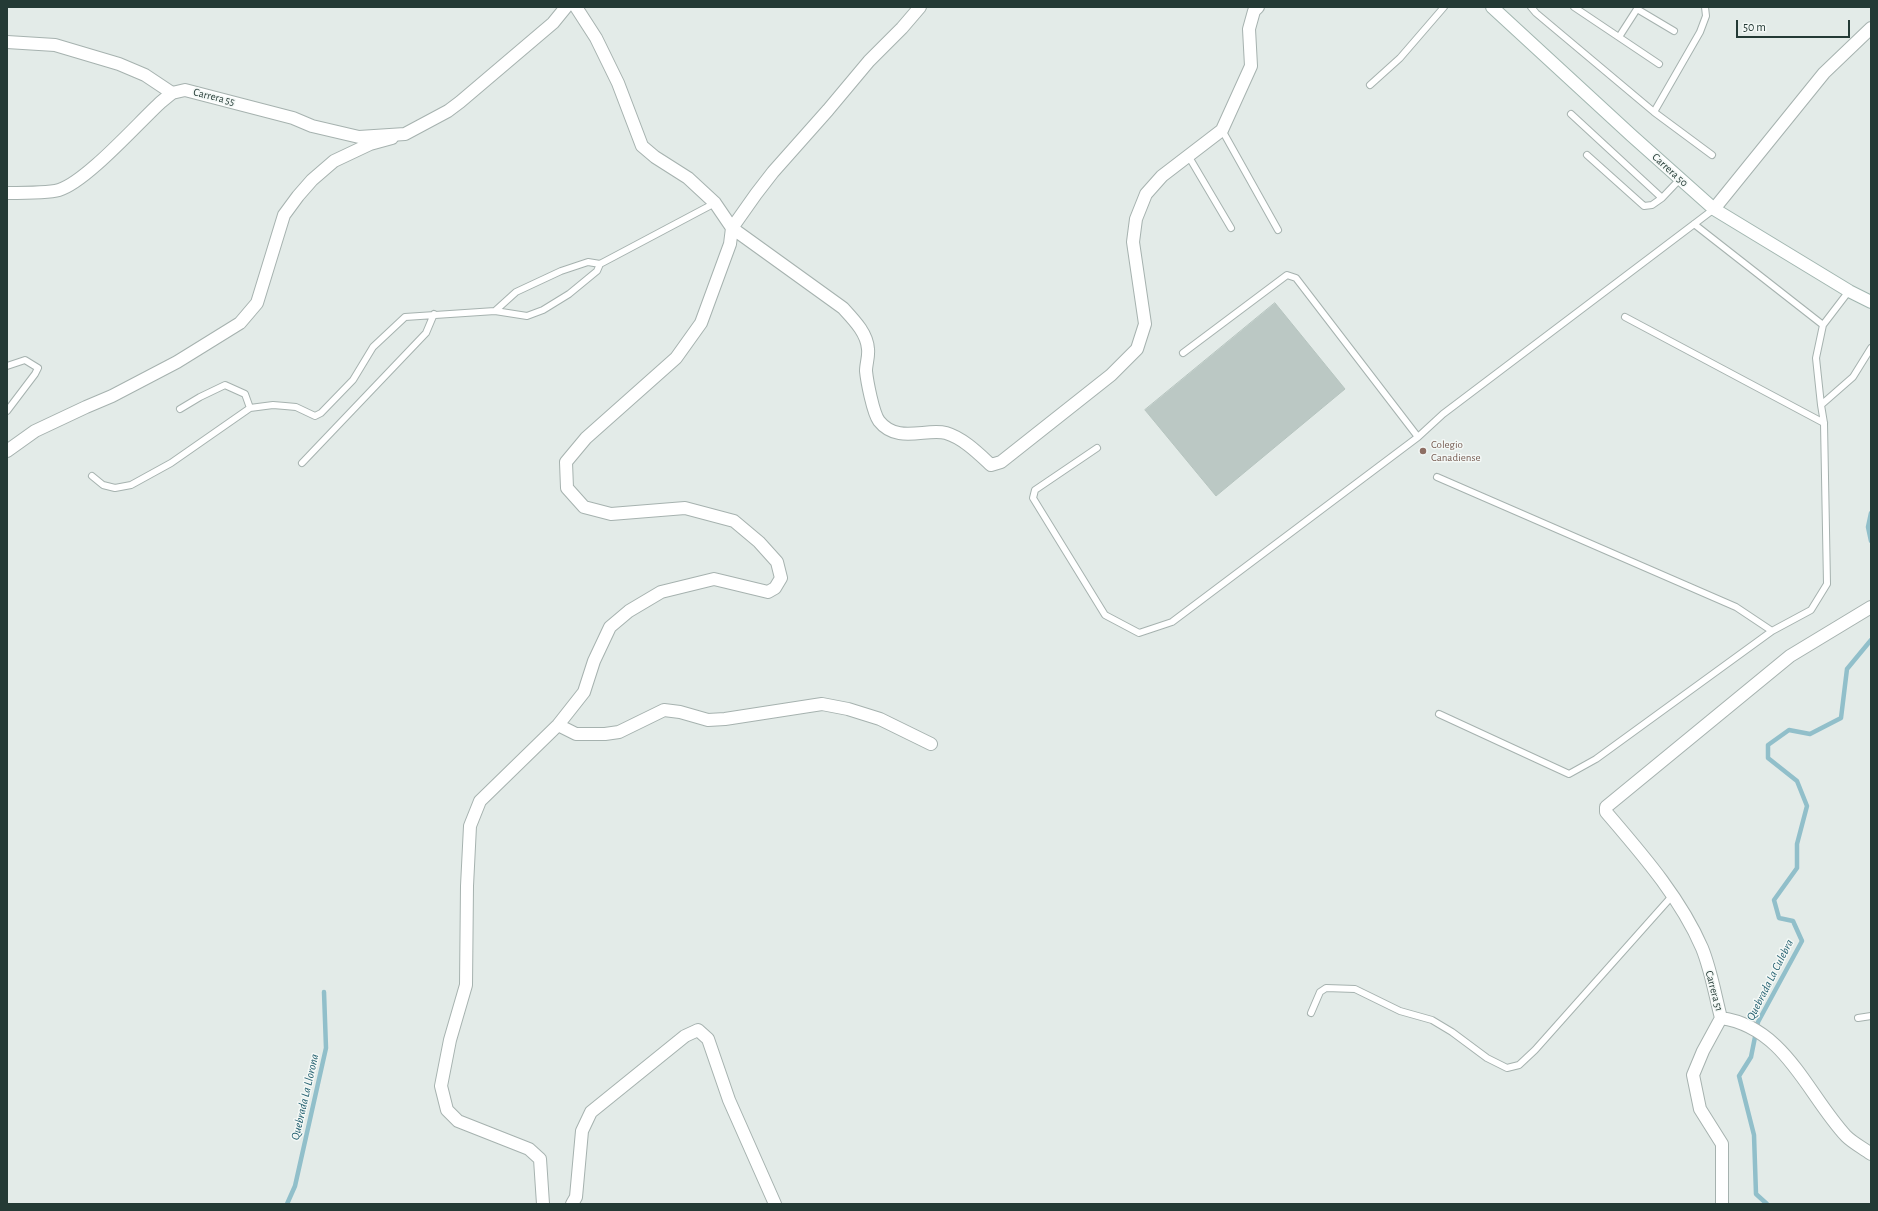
<!DOCTYPE html>
<style>
body{margin:0}
#map{position:relative;width:1878px;height:1211px;overflow:hidden;background:#e3ebe8;font-family:"Alegreya Sans",sans-serif}
canvas{display:block}
.frame{position:absolute;inset:0;border:8px solid #243a35;pointer-events:none}
.scale{position:absolute;left:1736px;top:20px;width:114px;height:18px;box-sizing:border-box;border:2px solid #243a35;border-top:0;padding-left:5px;font-size:12px;line-height:14px;white-space:nowrap;color:#243a35;-webkit-text-stroke:3px #f3f8f6;paint-order:stroke}
</style>
<div id="map">
<canvas width="1878" height="1211"></canvas>
<div class="frame"></div>
<div class="scale">50 m</div>
</div>
<script>
const g = document.querySelector('canvas').getContext('2d');
g.lineJoin = 'round';
function stroke(path, color, width, dash) {
  g.strokeStyle = color;
  g.lineWidth = width;
  g.lineCap = dash ? 'butt' : 'round';
  g.setLineDash(dash || []);
  g.stroke(path);
}
function fillPath(path, color) {
  g.fillStyle = color;
  g.fill(path, 'evenodd');
}
function drawText(font, color, halo, rows, align = 'center') {
  g.font = font + ' "Alegreya Sans",sans-serif';
  g.lineWidth = 3;
  g.setLineDash([]);
  g.textBaseline = 'middle';
  g.strokeStyle = halo;
  g.fillStyle = color;
  for (const [text, x, y, turn = 0] of rows) {
    g.save();
    g.translate(x, y);
    g.rotate((+turn || 0) * Math.PI / 180);
    g.textAlign = isNaN(turn) ? turn : align;
    if (halo) g.strokeText(text, 0, 0);
    g.fillText(text, 0, 0);
    g.restore();
  }
}
stroke(new Path2D(`
 M 1871,513 L 1868,527 L 1871,541
 M 287,1204 L 295,1186 L 326,1048 L 324,992
 M 1767,1204 L 1756,1194 L 1754,1135 L 1739,1076 L 1751,1057 L 1758,1022 L 1802,941 L 1793,921 L 1779,918 L 1774,900 L 1797,868 L 1797,844 L 1807,806 L 1797,781 L 1768,758 L 1768,745 L 1789,730 L 1810,734 L 1841,718 L 1847,669 L 1871,640`), '#91bfca', 4.5);
const building = new Path2D(`
 M 1275,303 L 1345,389 L 1216,496 L 1145,410 Z`);
fillPath(building, '#bbc8c4');
stroke(building, '#b6c4bf', 1);
const service = new Path2D(`
 M 1531,7 L 1536,13 L 1654,112 L 1712,155
 M 1574,7 L 1659,64
 M 1619,37 L 1637,9 L 1674,31
 M 1370,85 L 1400,58 L 1444,7
 M 1654,112 L 1700,32 L 1706,16 L 1705,7
 M 1571,114 L 1662,198 L 1680,179
 M 1222,130 L 1278,230
 M 1587,155 L 1644,206 L 1652,205 L 1662,198
 M 1189,157 L 1231,228
 M 1694,224 L 1823,325
 M 495,311 L 516,292 L 561,271 L 588,262 L 600,264 L 715,203
 M 1625,317 L 1824,423
 M 1183,353 L 1287,275 L 1296,278 L 1418,437
 M 7,366 L 25,360 L 38,368 L 35,374 L 7,411
 M 1821,405 L 1816,358 L 1823,325 L 1849,291
 M 180,409 L 200,397 L 225,385 L 245,394 L 250,408
 M 1097,448 L 1035,490 L 1033,498 L 1105,615 L 1139,633 L 1172,622 L 1418,437 L 1443,414 L 1714,209
 M 302,463 L 426,333 L 434,314
 M 92,476 L 103,485 L 115,488 L 131,485 L 171,463 L 250,408 L 273,405 L 285,406 L 296,407 L 315,416 L 321,413 L 353,380 L 373,347 L 405,317 L 495,311 L 527,316 L 543,310 L 569,294 L 597,271 L 600,264
 M 1437,477 L 1736,607 L 1772,631
 M 1439,714 L 1569,774 L 1596,759 L 1772,631 L 1811,610 L 1827,584 L 1824,423 L 1821,405 L 1853,377 L 1871,348
 M 1311,1013 L 1320,992 L 1326,988 L 1355,989 L 1400,1011 L 1432,1020 L 1452,1032 L 1487,1058 L 1507,1068 L 1519,1065 L 1535,1050 L 1673,895
 M 1858,1018 L 1871,1016`);
const minor = new Path2D(`
 M 576,7 L 596,38 L 618,83 L 642,146 L 655,157 L 688,178 L 715,203 L 732,228 L 843,308 C 854,320 867,333 868,349 C 869,356 866,364 866,371 C 867,381 873,413 879,421 C 897,444 926,428 946,433 C 963,438 978,453 991,465 L 1001,462 L 1111,375 L 1137,349 L 1145,324 L 1133,242 L 1136,219 L 1146,194 L 1162,176 L 1222,130 L 1251,66 L 1249,29 L 1254,11 L 1258,7
 M 7,42 L 55,45 L 119,64 L 145,75 L 172,93
 M 1714,209 L 1824,73 L 1871,28
 M 7,451 L 35,431 L 86,407 L 112,396 L 177,362 L 240,323 L 257,303 L 284,215 L 298,196 L 312,180 L 334,161 L 370,144 L 392,138
 M 1871,607 L 1790,656 L 1606,807 L 1606,812 C 1641,853 1680,897 1702,948 C 1711,970 1715,995 1721,1018 C 1785,1027 1807,1094 1846,1136 C 1853,1143 1863,1148 1871,1154
 M 558,725 L 576,734 L 605,734 L 619,732 L 664,710 L 680,712 L 708,720 L 725,719 L 822,704 L 848,709 L 880,719 L 931,744
 M 1721,1018 L 1703,1051 L 1693,1075 L 1700,1109 L 1722,1144 L 1722,1204
 M 543,1204 L 540,1159 L 529,1149 L 458,1121 L 447,1110 L 441,1086 L 450,1040 L 466,985 L 467,886 L 470,826 L 480,801 L 558,725 L 584,692 L 594,661 L 610,627 L 629,611 L 661,592 L 714,579 L 768,592 L 775,588 L 781,578 L 777,562 L 759,542 L 734,521 L 685,508 L 611,514 L 584,507 L 567,488 L 566,462 L 586,438 L 676,358 L 701,323 L 730,244 L 732,228 L 756,194 L 773,172 L 828,110 L 869,61 L 902,28 L 920,7
 M 572,1204 L 576,1197 L 582,1131 L 591,1112 L 685,1036 L 698,1030 L 708,1039 L 729,1100 L 775,1204`);
const tertiary = new Path2D(`
 M 7,193 C 19,193 48,193 59,190 C 86,182 138,123 161,102 L 172,93 L 185,90 L 293,118 L 312,126 L 359,137 L 405,134 L 448,111 L 460,102 L 553,23 L 566,7`);
const secondary = new Path2D(`
 M 1492,7 L 1631,135 L 1714,209 L 1849,291 L 1871,302`);
stroke(service, '#a6b2af', 8);
stroke(minor, '#a6b2af', 14);
stroke(tertiary, '#a6b2af', 14);
stroke(secondary, '#a2b6b0', 14);
stroke(service, '#fff', 6);
stroke(minor, '#fff', 12);
stroke(tertiary, '#fff', 12);
stroke(secondary, '#fff', 12);
for (const [x, y, r, color] of [
 [1423,451,4,"#8d6e63"]
]) {
  const dot = new Path2D();
  dot.arc(x, y, r, 0, 2 * Math.PI);
  g.fillStyle = color;
  g.fill(dot);
  stroke(dot, '#f3f8f6', 1.5);
}
drawText('11px', '#243a35', '#f3f8f6', [
 ["Carrera 55",214,97,14],
 ["Carrera 50",1670,170,42],
 ["Carrera 51",1714,991,75]
]);
drawText('11px', '#785e54', '#f3f8f6', [
 ["Colegio",1431,445],
 ["Canadiense",1431,458]
], 'left');
drawText('italic 12px', '#256170', '#f3f8f6', [
 ["Quebrada La Culebra",1770,980,-63],
 ["Quebrada La Llorona",305,1097,-77]
]);
</script>
